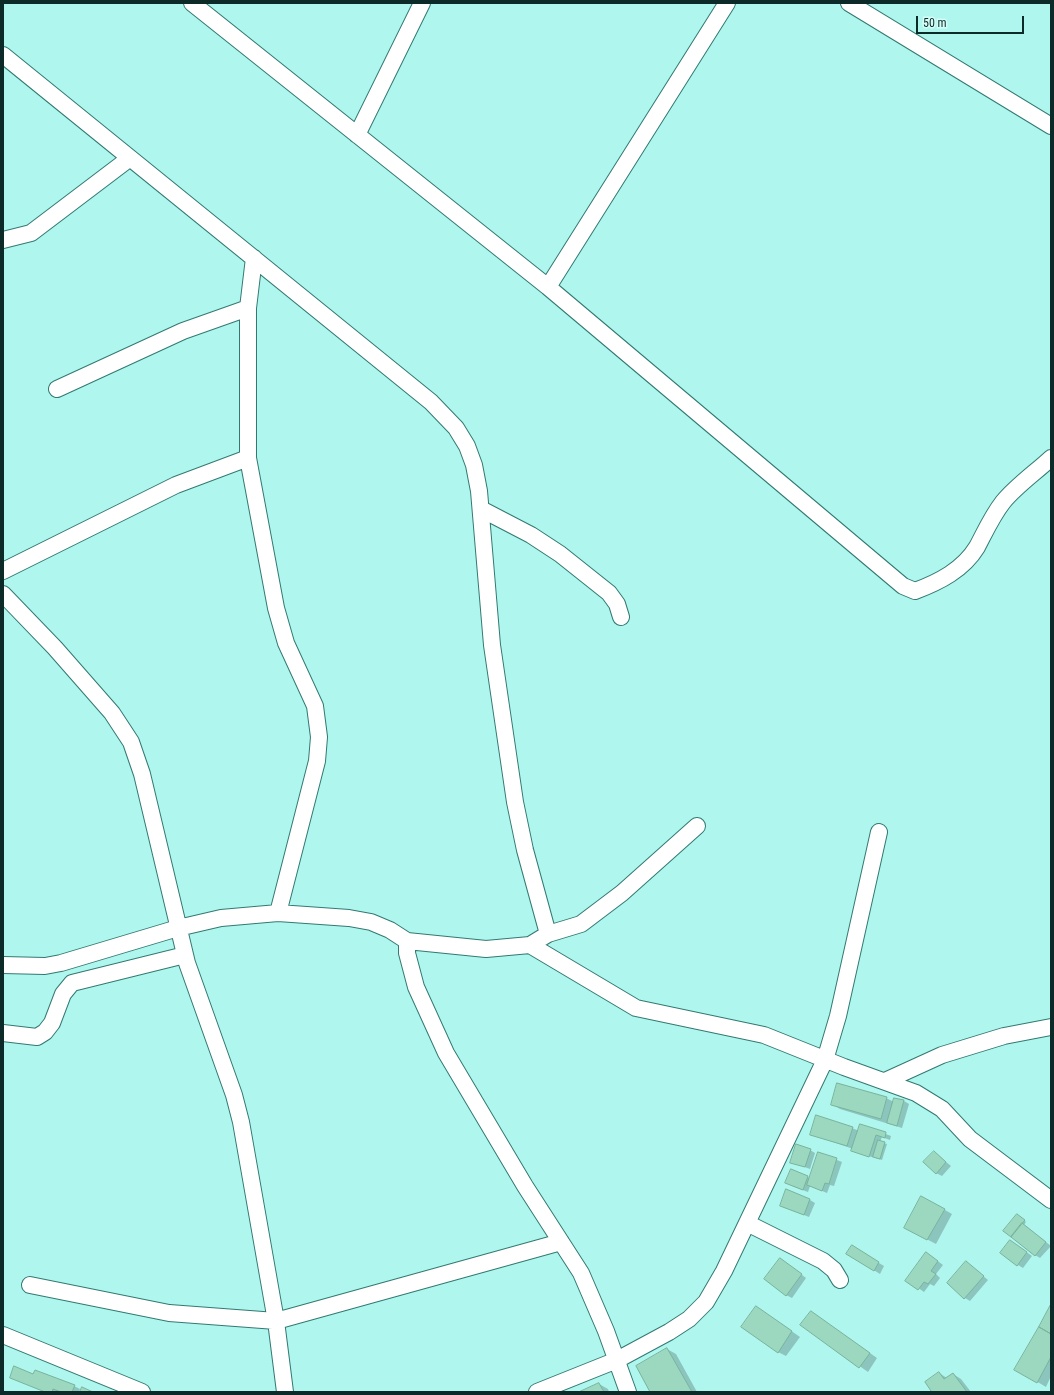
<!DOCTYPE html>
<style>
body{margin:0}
#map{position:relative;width:1054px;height:1395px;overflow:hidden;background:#aff6ee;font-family:"Roboto Condensed",sans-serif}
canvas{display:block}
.frame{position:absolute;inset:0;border:4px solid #0c2a28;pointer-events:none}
.scale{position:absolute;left:916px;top:16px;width:108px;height:18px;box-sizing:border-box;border:2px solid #0c2a28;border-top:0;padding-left:5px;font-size:12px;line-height:14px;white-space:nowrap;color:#0c2a28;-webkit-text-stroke:3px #d4fdf8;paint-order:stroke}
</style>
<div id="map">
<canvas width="1054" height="1395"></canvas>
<div class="frame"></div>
<div class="scale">50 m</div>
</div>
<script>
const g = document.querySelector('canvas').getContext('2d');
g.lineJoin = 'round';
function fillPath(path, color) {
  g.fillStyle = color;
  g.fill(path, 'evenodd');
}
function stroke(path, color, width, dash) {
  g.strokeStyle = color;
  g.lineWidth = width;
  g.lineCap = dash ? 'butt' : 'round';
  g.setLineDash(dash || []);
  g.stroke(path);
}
fillPath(new Path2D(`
 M 886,1098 L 894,1102 L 904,1101 L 909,1104 L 902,1128 L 840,1109 L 832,1104 Z
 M 861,1125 L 891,1136 L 890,1140 L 882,1137 L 880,1142 L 887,1144 L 882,1160 L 858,1153 L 852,1150 L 853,1149 L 811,1134 L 852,1128 L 859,1131 Z
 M 810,1150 L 815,1153 L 810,1169 L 791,1162 Z
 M 934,1152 L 951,1166 L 942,1176 L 936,1173 Z
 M 819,1153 L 842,1162 L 834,1186 L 830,1185 L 827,1193 L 810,1186 L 808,1192 L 792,1186 L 807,1177 L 810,1178 Z
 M 922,1197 L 952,1214 L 936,1244 L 913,1232 Z
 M 810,1200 L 815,1203 L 809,1217 L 781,1206 Z
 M 1019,1216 L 1026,1222 L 1024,1225 L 1051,1246 L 1040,1258 L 1035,1255 Z
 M 1011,1241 L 1032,1256 L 1023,1268 L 1018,1265 Z
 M 852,1247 L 884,1266 L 880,1274 L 848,1254 Z
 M 931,1256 L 943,1265 L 936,1274 L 940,1278 L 934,1286 L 930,1284 L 924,1292 L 907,1280 Z
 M 785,1262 L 806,1278 L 792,1298 L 786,1295 Z
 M 966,1262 L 988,1280 L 970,1301 L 965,1298 Z
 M 1051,1306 L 1051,1376 L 1046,1387 L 1016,1369 Z
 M 764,1312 L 800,1337 L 786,1356 L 778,1352 Z
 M 811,1312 L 877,1358 L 868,1372 L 802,1325 Z
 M 667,1349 L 676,1354 L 697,1392 L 652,1392 L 637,1366 Z
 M 939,1373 L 947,1378 L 953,1374 L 961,1379 L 971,1392 L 931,1392 Z
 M 34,1375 L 74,1386 L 80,1389 L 79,1392 L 48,1392 L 11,1378 Z
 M 599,1384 L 608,1389 L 609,1392 L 582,1392 Z`), '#0003');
const building = new Path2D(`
 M 837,1083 L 887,1097 L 881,1119 L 831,1105 Z
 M 894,1098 L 904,1100 L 897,1126 L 887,1123 Z
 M 816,1115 L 853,1127 L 847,1146 L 810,1135 Z
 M 860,1124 L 886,1132 L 885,1138 L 876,1135 L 869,1157 L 851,1151 Z
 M 878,1140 L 885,1142 L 880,1159 L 873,1157 Z
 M 796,1144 L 811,1149 L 805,1167 L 790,1163 Z
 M 934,1151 L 946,1162 L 936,1174 L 923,1162 Z
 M 818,1152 L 837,1158 L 829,1184 L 825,1183 L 822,1191 L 807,1185 Z
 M 791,1169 L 808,1176 L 803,1190 L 785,1183 Z
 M 786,1189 L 810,1199 L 804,1215 L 780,1206 Z
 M 921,1196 L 945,1209 L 927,1240 L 904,1228 Z
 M 1017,1214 L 1025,1220 L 1011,1237 L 1003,1231 Z
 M 1022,1223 L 1046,1242 L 1035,1256 L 1011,1237 Z
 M 1010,1240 L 1027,1252 L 1017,1266 L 1000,1253 Z
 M 852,1245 L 879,1262 L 874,1271 L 846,1254 Z
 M 926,1252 L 938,1261 L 931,1271 L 936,1274 L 928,1284 L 924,1282 L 918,1290 L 905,1281 Z
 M 780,1258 L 802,1274 L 786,1296 L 764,1279 Z
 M 966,1261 L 984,1276 L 964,1299 L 947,1283 Z
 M 1051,1304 L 1051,1334 L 1039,1327 Z
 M 756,1306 L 792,1331 L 778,1353 L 741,1327 Z
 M 811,1311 L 870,1353 L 859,1368 L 800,1325 Z
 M 1039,1327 L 1051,1334 L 1051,1357 L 1037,1383 L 1014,1370 Z
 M 667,1348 L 692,1392 L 650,1392 L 636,1366 Z
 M 14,1366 L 33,1374 L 35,1370 L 75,1385 L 72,1392 L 61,1392 L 53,1389 L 52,1392 L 45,1392 L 10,1378 Z
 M 939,1372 L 944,1379 L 953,1373 L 967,1392 L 929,1392 L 931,1391 L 925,1382 Z
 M 599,1383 L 604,1392 L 579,1392 Z
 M 82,1387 L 93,1392 L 80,1392 Z`);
fillPath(building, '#9cd8bf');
stroke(building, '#78b39b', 1);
const minor = new Path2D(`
 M 192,3 L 548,287 L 903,586 L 915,591 C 939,582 963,570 977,547 C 985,532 992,516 1003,502 C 1016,486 1036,472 1051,458
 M 849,3 L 1051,126
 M 3,55 L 431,402 L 456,428 L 467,446 L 474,465 L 479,491 L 492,645 L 515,802 L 525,850 L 548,934
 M 357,135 L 422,3
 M 3,240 L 31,233 L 130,158
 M 254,258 L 248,308 L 248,458 L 276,608 L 286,643 L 315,706 L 319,737 L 317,761 L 278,913
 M 548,287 L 727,3
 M 57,389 L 183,331 L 248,308
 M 481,509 L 531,535 L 560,554 L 609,593 L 617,604 L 621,617
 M 3,571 L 176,485 L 248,458
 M 3,594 L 55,648 L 112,713 L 131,742 L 142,774 L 187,963 L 234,1095 L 241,1122 L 276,1321 L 285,1392
 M 407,941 L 407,953 L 416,987 L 446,1053 L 525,1186 L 581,1273 L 606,1331 L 628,1392
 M 530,945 L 636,1008 L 764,1035 L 844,1067 L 916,1093 L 942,1109 L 970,1139 L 1051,1200
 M 3,965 L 45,966 L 61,963 L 178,928 L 221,918 L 278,913 L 349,918 L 371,922 L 390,930 L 407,941 L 486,949 L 530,945 L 548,934 L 581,924 L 622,893 L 697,826
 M 3,1033 L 37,1037 L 45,1032 L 52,1023 L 63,994 L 72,983 L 185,955
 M 885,1081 L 942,1055 L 1004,1036 L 1051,1027
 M 747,1223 L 823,1261 L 834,1270 L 840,1280
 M 30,1285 L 169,1313 L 276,1321 L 561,1242
 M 3,1335 L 142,1392
 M 537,1392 L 617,1360 L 669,1332 L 689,1319 L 706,1302 L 724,1271 L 825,1060 L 838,1016 L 879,832`);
stroke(minor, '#327972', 18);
stroke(minor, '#fff', 16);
</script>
